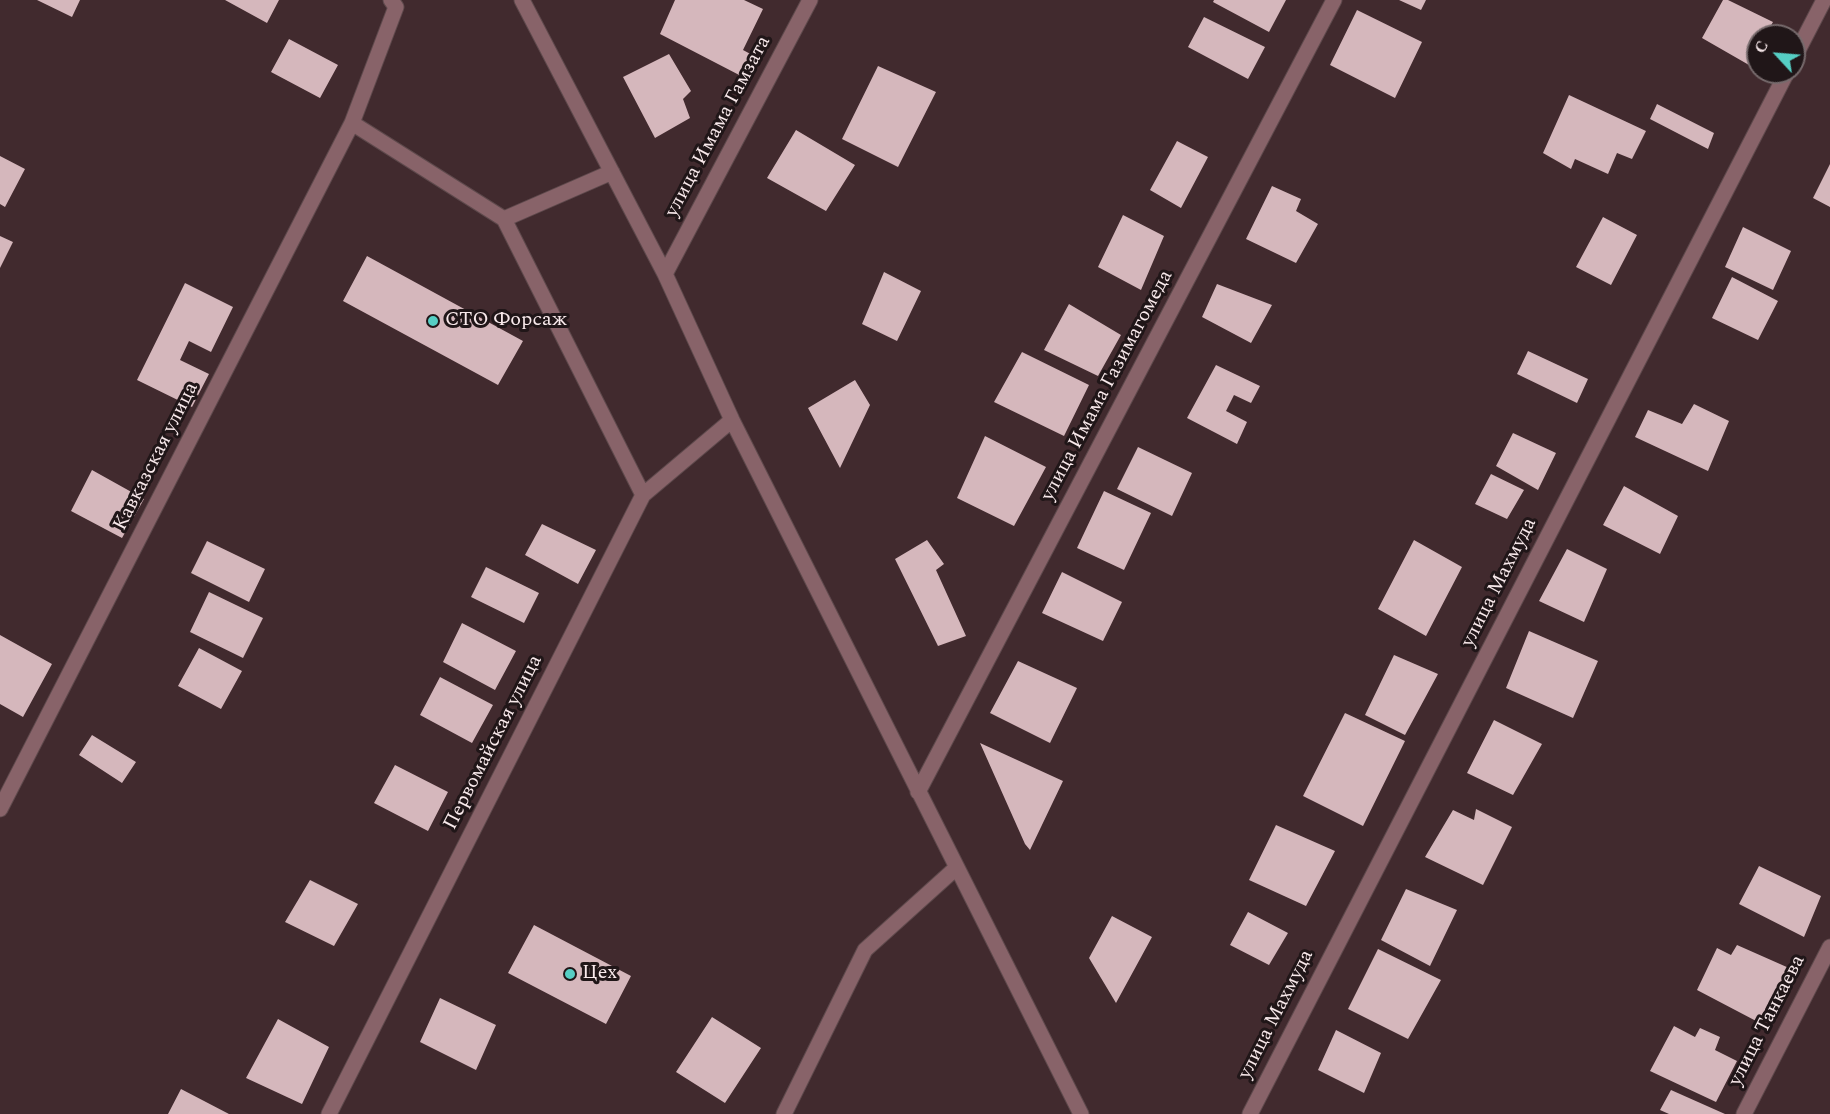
<!DOCTYPE html>
<meta charset="utf-8">
<style>
body{margin:0}
#map{position:relative;width:1830px;height:1114px;overflow:hidden;background:#412a2e;font-family:Spectral,serif}
canvas{display:block}
.north{position:absolute;left:1746px;top:24px;width:60px;height:60px;box-sizing:border-box;background:#201618;border:2px solid #766a6c;border-radius:50%;rotate:296deg;font-size:16px;font-weight:700;line-height:24px;text-align:center;color:#f8e9eb}
.north::after{content:'';display:block;margin:auto;width:21px;height:27px;background:#56cec4;clip-path:polygon(50% 0,100% 100%,50% 72%,0 100%)}
</style>
<div id="map">
<canvas width="1830" height="1114"></canvas>
<div class="north">С</div>
</div>
<script>
const g = document.querySelector('canvas').getContext('2d');
g.lineJoin = 'round';
function fillPath(path, color) {
  g.fillStyle = color;
  g.fill(path, 'evenodd');
}
function stroke(path, color, width, dash) {
  g.strokeStyle = color;
  g.lineWidth = width;
  g.lineCap = dash ? 'butt' : 'round';
  g.setLineDash(dash || []);
  g.stroke(path);
}
function drawText(font, color, halo, rows, align = 'center') {
  g.font = font + ' Spectral,serif';
  g.lineWidth = 6;
  g.setLineDash([]);
  g.textBaseline = 'middle';
  g.strokeStyle = halo;
  g.fillStyle = color;
  for (const [text, x, y, turn = 0] of rows) {
    g.save();
    g.translate(x, y);
    g.rotate((+turn || 0) * Math.PI / 180);
    g.textAlign = isNaN(turn) ? turn : align;
    if (halo) g.strokeText(text, 0, 0);
    g.fillText(text, 0, 0);
    g.restore();
  }
}
fillPath(new Path2D(`
 M 37,0 L 80,0 L 72,17 Z
 M 225,0 L 279,0 L 267,23 Z
 M 675,0 L 744,0 L 763,9 L 743,50 L 756,57 L 745,78 L 660,34 Z
 M 1214,0 L 1286,0 L 1269,32 L 1213,2 Z
 M 1399,0 L 1426,0 L 1421,10 Z
 M 1723,0 L 1728,0 L 1773,22 L 1765,36 L 1758,36 L 1758,48 L 1749,65 L 1702,38 Z
 M 1357,10 L 1422,42 L 1395,98 L 1330,65 Z
 M 1204,17 L 1265,47 L 1248,79 L 1188,47 Z
 M 289,39 L 338,65 L 320,98 L 271,72 Z
 M 669,54 L 691,91 L 683,99 L 690,118 L 655,138 L 623,77 Z
 M 878,66 L 936,92 L 898,167 L 842,139 Z
 M 1569,95 L 1646,131 L 1632,159 L 1617,153 L 1608,174 L 1575,159 L 1571,169 L 1543,153 Z
 M 1657,104 L 1714,133 L 1708,149 L 1650,119 Z
 M 796,130 L 855,165 L 826,211 L 767,178 Z
 M 1177,141 L 1208,157 L 1181,208 L 1150,190 Z
 M 0,156 L 25,169 L 5,207 L 0,204 Z
 M 1830,164 L 1830,207 L 1813,198 Z
 M 1272,186 L 1301,199 L 1296,211 L 1318,224 L 1296,263 L 1246,239 Z
 M 1123,215 L 1164,236 L 1141,290 L 1098,267 Z
 M 1603,217 L 1637,235 L 1611,285 L 1576,267 Z
 M 1743,227 L 1791,251 L 1773,290 L 1725,267 Z
 M 0,236 L 13,242 L 0,268 Z
 M 367,256 L 523,341 L 498,385 L 343,301 Z
 M 884,272 L 921,291 L 897,341 L 862,324 Z
 M 1732,277 L 1778,301 L 1758,340 L 1712,318 Z
 M 185,283 L 233,307 L 211,352 L 189,341 L 180,360 L 209,374 L 192,407 L 137,380 Z
 M 1217,284 L 1272,305 L 1251,343 L 1202,317 Z
 M 1069,304 L 1121,335 L 1098,376 L 1044,350 Z
 M 1528,351 L 1588,379 L 1577,403 L 1517,374 Z
 M 1022,352 L 1089,385 L 1064,436 L 994,402 Z
 M 1216,365 L 1260,386 L 1251,403 L 1234,395 L 1226,411 L 1247,422 L 1237,444 L 1187,418 Z
 M 855,380 L 870,405 L 840,468 L 808,408 Z
 M 1694,404 L 1729,421 L 1708,471 L 1635,437 L 1648,410 L 1682,424 Z
 M 1513,433 L 1556,453 L 1538,490 L 1496,466 Z
 M 985,436 L 1046,467 L 1014,526 L 957,498 Z
 M 1138,447 L 1192,473 L 1172,516 L 1117,489 Z
 M 92,470 L 144,499 L 122,538 L 71,511 Z
 M 1491,474 L 1524,490 L 1507,519 L 1475,504 Z
 M 1624,486 L 1678,516 L 1660,554 L 1603,525 Z
 M 1104,491 L 1151,513 L 1124,570 L 1077,548 Z
 M 542,524 L 596,550 L 578,584 L 525,555 Z
 M 927,540 L 944,564 L 936,570 L 966,636 L 938,646 L 895,559 Z
 M 1414,540 L 1462,567 L 1426,636 L 1378,609 Z
 M 207,541 L 265,569 L 249,602 L 191,573 Z
 M 1567,549 L 1607,569 L 1584,622 L 1539,601 Z
 M 486,567 L 539,593 L 524,623 L 471,597 Z
 M 1062,572 L 1122,602 L 1103,641 L 1042,613 Z
 M 209,592 L 263,618 L 243,658 L 190,632 Z
 M 462,623 L 516,651 L 495,690 L 443,662 Z
 M 1529,631 L 1598,661 L 1573,718 L 1506,688 Z
 M 0,635 L 52,664 L 23,717 L 0,704 Z
 M 199,648 L 242,671 L 221,709 L 178,686 Z
 M 1394,655 L 1438,674 L 1405,735 L 1365,715 Z
 M 1018,661 L 1077,688 L 1050,743 L 990,713 Z
 M 440,677 L 493,705 L 472,743 L 420,715 Z
 M 1345,713 L 1405,741 L 1363,826 L 1303,796 Z
 M 1494,720 L 1542,744 L 1513,795 L 1467,773 Z
 M 92,735 L 136,762 L 122,783 L 79,755 Z
 M 980,743 L 1063,781 L 1030,850 L 1025,844 Z
 M 395,765 L 448,792 L 428,831 L 374,803 Z
 M 1476,809 L 1512,827 L 1483,885 L 1425,857 L 1453,810 L 1474,820 Z
 M 1276,825 L 1335,851 L 1306,906 L 1249,880 Z
 M 1759,866 L 1821,896 L 1804,937 L 1739,904 Z
 M 310,880 L 358,904 L 334,946 L 285,922 Z
 M 1406,889 L 1457,910 L 1430,966 L 1381,940 Z
 M 1248,912 L 1288,933 L 1269,965 L 1230,945 Z
 M 1112,916 L 1152,937 L 1116,1003 L 1089,958 Z
 M 534,925 L 631,976 L 606,1024 L 508,973 Z
 M 1737,945 L 1789,968 L 1758,1022 L 1697,990 L 1717,948 L 1731,955 Z
 M 1378,949 L 1441,980 L 1408,1039 L 1348,1009 Z
 M 440,998 L 496,1025 L 476,1070 L 420,1042 Z
 M 712,1017 L 761,1048 L 725,1103 L 676,1072 Z
 M 278,1019 L 329,1047 L 302,1104 L 246,1078 Z
 M 1674,1026 L 1695,1037 L 1700,1028 L 1720,1037 L 1715,1050 L 1737,1061 L 1716,1102 L 1650,1071 Z
 M 1336,1030 L 1381,1053 L 1364,1093 L 1318,1070 Z
 M 181,1089 L 229,1114 L 168,1114 Z
 M 1671,1090 L 1725,1114 L 1669,1114 L 1660,1110 Z`), '#d5b7bc');
const street = new Path2D(`
 M 391,0 L 396,7 L 352,123 L 504,219 L 643,495
 M 522,0 L 665,274 L 732,420 L 1081,1114
 M 1794,58 L 1824,0
 M 504,219 L 612,172
 M 665,274 L 810,0
 M 918,792 L 1334,0
 M 0,809 L 352,123
 M 329,1114 L 643,495 L 732,420
 M 784,1114 L 865,950 L 956,868
 M 1250,1114 L 1787,72
 M 1744,1114 L 1830,947`);
stroke(street, '#5e494c', 17);
stroke(street, '#886369', 15);
for (const [x, y, r, color] of [
 [433,321,6,"#56cec4"],
 [570,974,6,"#56cec4"]
]) {
  const dot = new Path2D();
  dot.arc(x, y, r, 0, 2 * Math.PI);
  g.fillStyle = color;
  g.fill(dot);
  stroke(dot, '#201618', 2);
}
drawText('20px', '#f8e9eb', '#201618', [
 ["улица Имама Гамзата",719,127,-62],
 ["улица Имама Газимагомеда",1108,386,-62],
 ["Кавказская улица",157,457,-63],
 ["улица Махмуда",1500,583,-63],
 ["Первомайская улица",494,743,-63],
 ["улица Махмуда",1277,1015,-63],
 ["улица Танкаева",1768,1021,-63]
]);
drawText('20px', '#f8e9eb', '#201618', [
 ["СТО Форсаж",445,321],
 ["Цех",582,974]
], 'left');
</script>
